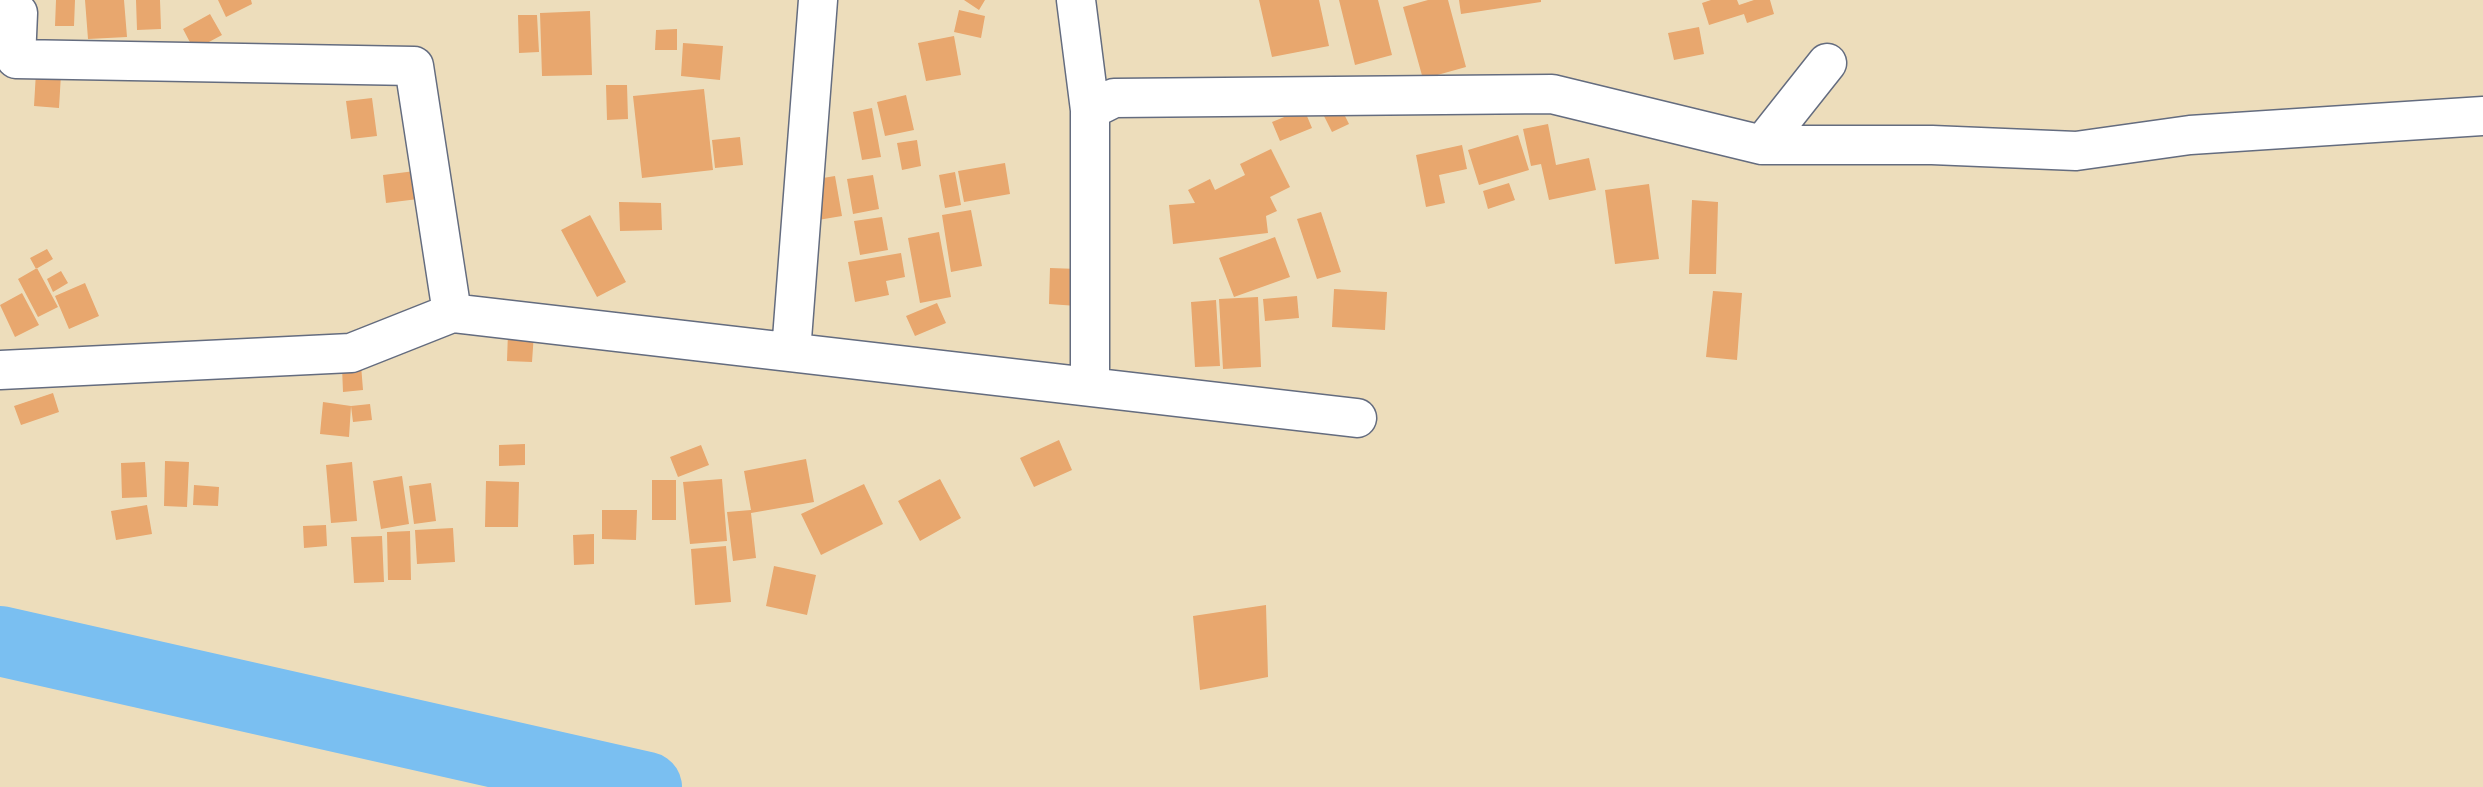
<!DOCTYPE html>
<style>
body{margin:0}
canvas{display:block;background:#edddbb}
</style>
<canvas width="2483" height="787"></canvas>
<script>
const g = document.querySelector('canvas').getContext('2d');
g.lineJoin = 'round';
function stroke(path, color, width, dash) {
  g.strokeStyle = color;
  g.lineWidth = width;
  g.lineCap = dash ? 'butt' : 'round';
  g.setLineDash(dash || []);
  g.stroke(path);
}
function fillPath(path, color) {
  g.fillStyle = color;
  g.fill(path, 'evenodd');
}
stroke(new Path2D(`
 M 0,641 L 647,787`), '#7abff1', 70);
fillPath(new Path2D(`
 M 56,0 L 75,0 L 74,26 L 55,26 Z
 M 85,0 L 124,0 L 127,37 L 88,39 Z
 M 136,0 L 160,0 L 161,29 L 137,30 Z
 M 218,0 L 251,0 L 252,4 L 226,17 Z
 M 964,0 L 985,0 L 979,10 Z
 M 1259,0 L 1319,0 L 1329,46 L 1272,57 Z
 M 1339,0 L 1378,0 L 1392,55 L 1355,65 Z
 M 1428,0 L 1448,0 L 1466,67 L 1423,79 L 1403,7 Z
 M 1459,0 L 1541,0 L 1541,2 L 1461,14 Z
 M 1711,0 L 1737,0 L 1739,5 L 1754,0 L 1770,0 L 1774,14 L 1747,23 L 1744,14 L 1709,25 L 1702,3 Z
 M 959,10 L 985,16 L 981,38 L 954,32 Z
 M 590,11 L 592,75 L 542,76 L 540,13 Z
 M 210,14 L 222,35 L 194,50 L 183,29 Z
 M 518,15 L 537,15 L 539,52 L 519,53 Z
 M 1699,27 L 1704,54 L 1674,60 L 1668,33 Z
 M 677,29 L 677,50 L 655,50 L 656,30 Z
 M 954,36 L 961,75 L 926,81 L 918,43 Z
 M 683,43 L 723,46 L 720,80 L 681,76 Z
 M 36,72 L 61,74 L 59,108 L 34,106 Z
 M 606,85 L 627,85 L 628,119 L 607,120 Z
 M 704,89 L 713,170 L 642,178 L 633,96 Z
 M 906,95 L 914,130 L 885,136 L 877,102 Z
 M 372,98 L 377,136 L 351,139 L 346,101 Z
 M 1339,104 L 1349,124 L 1332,132 L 1322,112 Z
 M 872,108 L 881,157 L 862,160 L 853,112 Z
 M 1304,109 L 1312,128 L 1280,141 L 1272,122 Z
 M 1548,124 L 1556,165 L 1589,158 L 1596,190 L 1549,200 L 1541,164 L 1531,166 L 1523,129 Z
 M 1518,135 L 1529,170 L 1479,185 L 1468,150 Z
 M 740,137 L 743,165 L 715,168 L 712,140 Z
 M 917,140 L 921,166 L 902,170 L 897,143 Z
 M 1462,145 L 1467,169 L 1439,175 L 1445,203 L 1426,207 L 1416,155 Z
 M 1271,149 L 1290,187 L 1270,197 L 1277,211 L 1266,216 L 1268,233 L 1173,244 L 1169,205 L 1195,203 L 1188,190 L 1210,179 L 1215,190 L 1245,175 L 1240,164 Z
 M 1005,163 L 1010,194 L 964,202 L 958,171 Z
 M 415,171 L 418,199 L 386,203 L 383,175 Z
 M 955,172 L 961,205 L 945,208 L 939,175 Z
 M 873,175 L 879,209 L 853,214 L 847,179 Z
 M 835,176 L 842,216 L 812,221 L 805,181 Z
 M 1509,183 L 1515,200 L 1488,209 L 1483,191 Z
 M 1649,184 L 1659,259 L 1615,264 L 1605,190 Z
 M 1692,200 L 1718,202 L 1716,274 L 1689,274 Z
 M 619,202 L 661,203 L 662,230 L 620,231 Z
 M 971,210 L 982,266 L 951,272 L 942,215 Z
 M 1321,212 L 1341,272 L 1317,279 L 1297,219 Z
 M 590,215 L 626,282 L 597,297 L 561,230 Z
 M 882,217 L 888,250 L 860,255 L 854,221 Z
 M 939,232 L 951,297 L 920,303 L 908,238 Z
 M 1275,237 L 1290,277 L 1234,297 L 1219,258 Z
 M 47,249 L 53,259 L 36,269 L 30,258 Z
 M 901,253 L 905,277 L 886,281 L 889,295 L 855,302 L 848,262 Z
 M 37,268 L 58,307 L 38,317 L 18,279 Z
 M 1050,268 L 1078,269 L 1077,306 L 1049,304 Z
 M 61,271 L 68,283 L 53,292 L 47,279 Z
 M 85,283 L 99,316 L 69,329 L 55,296 Z
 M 1334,289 L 1387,292 L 1385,330 L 1332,327 Z
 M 1713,291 L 1742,293 L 1737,360 L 1706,357 Z
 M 22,293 L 39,325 L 15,337 L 0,305 Z
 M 1297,296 L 1299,318 L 1265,321 L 1263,299 Z
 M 1258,297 L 1261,367 L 1223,369 L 1219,299 Z
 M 1216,300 L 1220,366 L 1195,367 L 1191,302 Z
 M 937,303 L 946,323 L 915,336 L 906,316 Z
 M 508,332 L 534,333 L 532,362 L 507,361 Z
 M 361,365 L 363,390 L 343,392 L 342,367 Z
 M 53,393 L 59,412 L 21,425 L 14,406 Z
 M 323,402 L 351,406 L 349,437 L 320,434 Z
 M 370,404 L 372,420 L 353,422 L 351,406 Z
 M 1059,440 L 1072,470 L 1034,487 L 1020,458 Z
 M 525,444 L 525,465 L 499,466 L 499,445 Z
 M 701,445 L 709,465 L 678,477 L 670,457 Z
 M 806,459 L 814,502 L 751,513 L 756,558 L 733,561 L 727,512 L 751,510 L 744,471 Z
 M 165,461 L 189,462 L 187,507 L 164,506 Z
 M 145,462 L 147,497 L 122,498 L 121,463 Z
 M 352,462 L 357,521 L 331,523 L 326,465 Z
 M 402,476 L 409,524 L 381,529 L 373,481 Z
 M 722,479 L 727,541 L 690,544 L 683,482 Z
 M 940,479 L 961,518 L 920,541 L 898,501 Z
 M 652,480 L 676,480 L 676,520 L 652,520 Z
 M 486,481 L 519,482 L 518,527 L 485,527 Z
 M 431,483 L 436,521 L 414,524 L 409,486 Z
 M 864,484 L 883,524 L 821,555 L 801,514 Z
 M 194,485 L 219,487 L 218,506 L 193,505 Z
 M 147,505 L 152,534 L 116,540 L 111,511 Z
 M 602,510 L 637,510 L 636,540 L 602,539 Z
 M 326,525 L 327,546 L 304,548 L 303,526 Z
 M 453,528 L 455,562 L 417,564 L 415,530 Z
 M 410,531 L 411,580 L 388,580 L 387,532 Z
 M 594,534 L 594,564 L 574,565 L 573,535 Z
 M 382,536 L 384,582 L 354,583 L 351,537 Z
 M 726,546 L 731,602 L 695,605 L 691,549 Z
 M 774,566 L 816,575 L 807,615 L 766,606 Z
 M 1266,605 L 1268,677 L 1200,690 L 1193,616 Z`), '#e8a76e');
const minor = new Path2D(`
 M 1076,0 L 1090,110
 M 0,14 L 18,13 L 16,59 L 414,66 L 452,313 L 1357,418
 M 1762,145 L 1932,145 L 2076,151 L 2190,135 L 2483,116
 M 791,352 L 818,0
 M 0,370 L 351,353 L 452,313
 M 1090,386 L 1090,110 L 1114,98 L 1552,94 L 1762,145 L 1827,63`);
stroke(minor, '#646c7f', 41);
stroke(minor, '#fff', 38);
</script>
